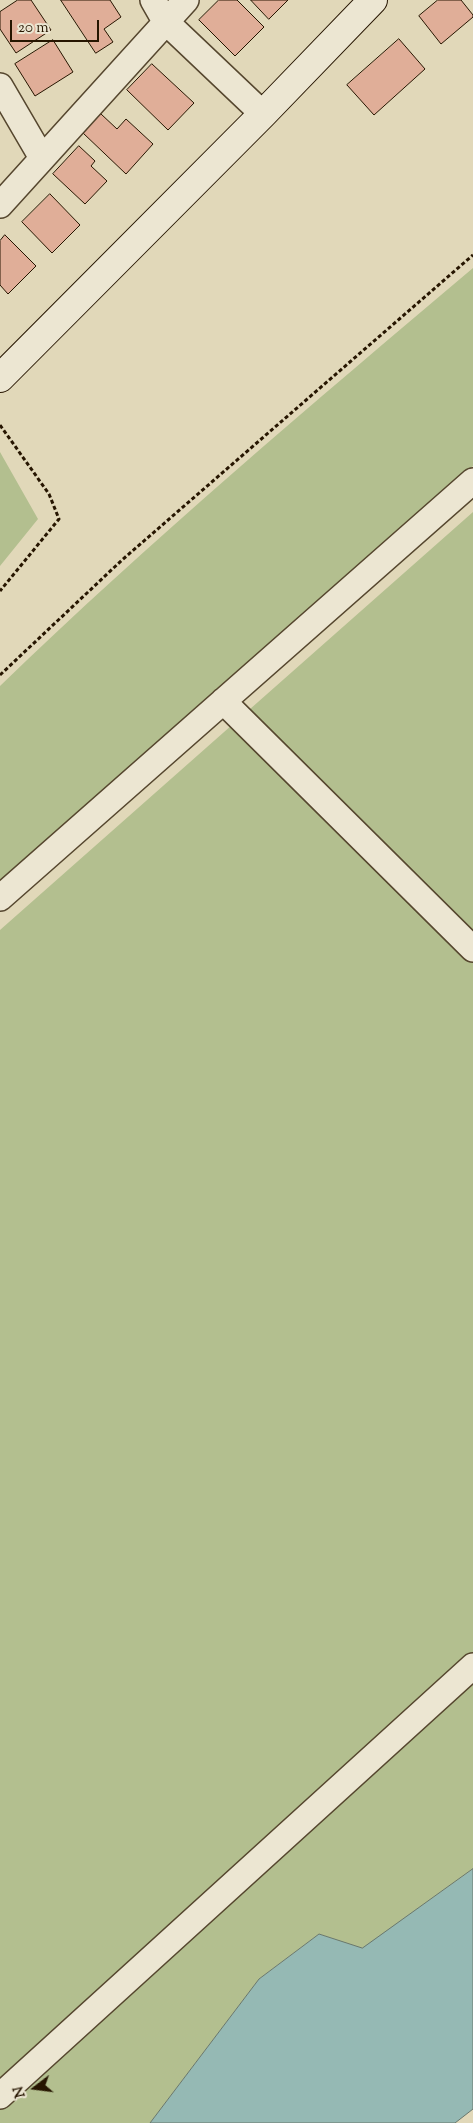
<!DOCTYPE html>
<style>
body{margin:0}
#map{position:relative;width:473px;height:2123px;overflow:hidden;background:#e1d8b9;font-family:"Sorts Mill Goudy",serif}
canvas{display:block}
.north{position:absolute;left:10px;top:2063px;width:50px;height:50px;-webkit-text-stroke:4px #ece6d2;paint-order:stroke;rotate:255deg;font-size:14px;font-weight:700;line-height:20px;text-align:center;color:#261500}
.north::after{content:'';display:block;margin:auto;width:18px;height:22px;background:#261500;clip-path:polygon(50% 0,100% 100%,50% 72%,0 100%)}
.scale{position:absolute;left:10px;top:20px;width:89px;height:22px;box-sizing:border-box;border:2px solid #261500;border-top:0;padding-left:6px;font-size:15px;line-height:18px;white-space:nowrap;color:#261500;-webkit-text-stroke:4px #ece6d2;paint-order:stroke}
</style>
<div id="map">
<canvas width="473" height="2123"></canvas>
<div class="north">N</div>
<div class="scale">20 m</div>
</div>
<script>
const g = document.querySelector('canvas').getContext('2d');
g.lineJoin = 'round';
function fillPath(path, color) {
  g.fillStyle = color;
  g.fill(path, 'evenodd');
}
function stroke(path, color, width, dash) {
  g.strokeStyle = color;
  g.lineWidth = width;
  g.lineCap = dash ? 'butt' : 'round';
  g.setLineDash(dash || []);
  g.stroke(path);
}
fillPath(new Path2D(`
 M 473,268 L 473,466 L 0,884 L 0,686 C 151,540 312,404 473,268 Z
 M 0,452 L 38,519 L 0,566 Z
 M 473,512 L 473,1869 L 362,1949 L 319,1934 L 259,1979 L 150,2123 L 0,2123 L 0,930 Z`), '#b3bf8f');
const water = new Path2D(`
 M 473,1869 L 473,2109 L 455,2123 L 150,2123 L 259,1979 L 319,1934 L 362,1948 Z`);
fillPath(water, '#95b9b4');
stroke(water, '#69776c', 1);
const building = new Path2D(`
 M 18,0 L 31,0 L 51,30 L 16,53 L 0,29 L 0,12 Z
 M 61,0 L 110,0 L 121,17 L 104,29 L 113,42 L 96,53 Z
 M 219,0 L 237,0 L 264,27 L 235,56 L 199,20 Z
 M 251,0 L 288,0 L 269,19 Z
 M 438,0 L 461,0 L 473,15 L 473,17 L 441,44 L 419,16 Z
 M 399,39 L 425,69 L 374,115 L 347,85 Z
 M 53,40 L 73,72 L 35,96 L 15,64 Z
 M 152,64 L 194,103 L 168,130 L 127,90 Z
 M 101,114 L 117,129 L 126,119 L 153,144 L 126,174 L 83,133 Z
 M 79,146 L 95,161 L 91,166 L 107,181 L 85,204 L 53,174 Z
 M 50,194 L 80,225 L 52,253 L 22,222 Z
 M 5,235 L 36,266 L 8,294 L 0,285 L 0,241 Z`);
fillPath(building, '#e0ae98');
stroke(building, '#261500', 1);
const street = new Path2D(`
 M 153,0 L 165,21 L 263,114
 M 0,86 L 42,158
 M 0,205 L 186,0
 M 223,701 L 473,949
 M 0,898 L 473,481
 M 0,2096 L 473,1666`);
const secondary = new Path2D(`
 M 0,378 L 263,114 L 373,0`);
stroke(street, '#55462e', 28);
stroke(secondary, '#261500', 30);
stroke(new Path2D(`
 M 0,425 L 49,494 L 59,519 L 0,591
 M 0,675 L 122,560 L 473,255`), '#261500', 3, [4, 2.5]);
stroke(street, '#ece6d2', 25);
stroke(secondary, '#ece6d2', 28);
</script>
